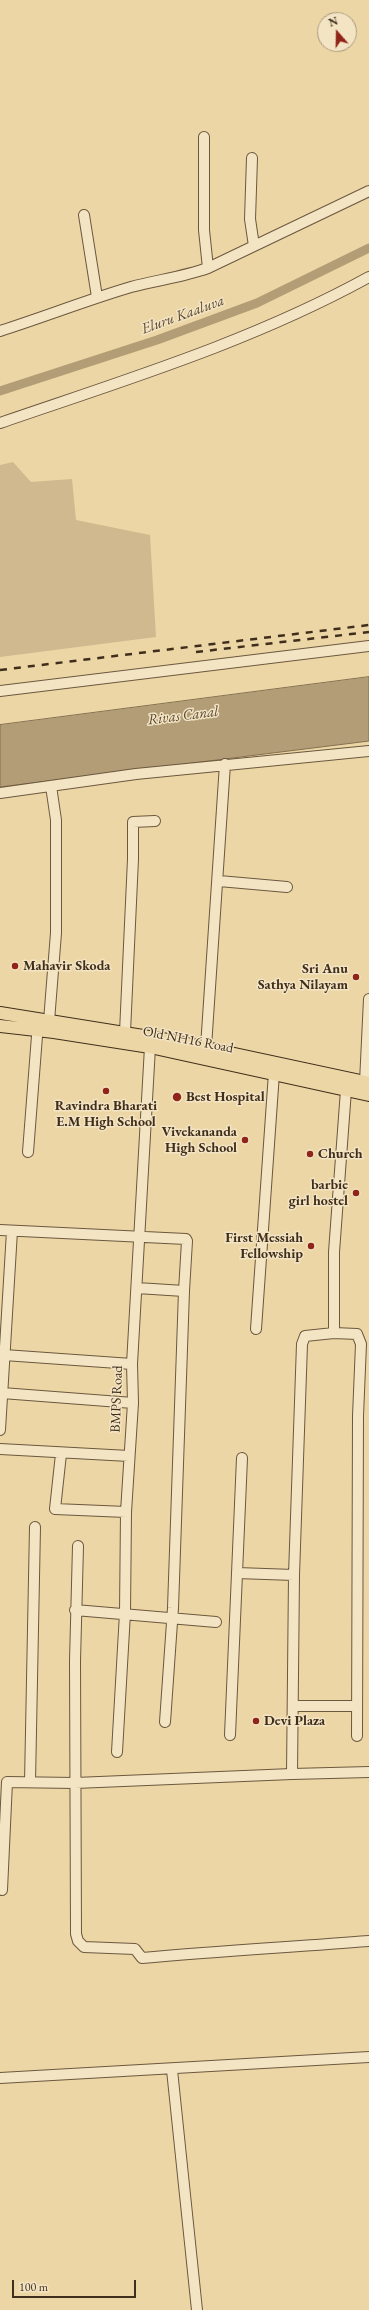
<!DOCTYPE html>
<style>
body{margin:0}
#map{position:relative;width:369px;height:2310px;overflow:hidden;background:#edd6a5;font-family:"EB Garamond",serif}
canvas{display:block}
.north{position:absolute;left:317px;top:12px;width:40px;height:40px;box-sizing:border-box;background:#f3e4c4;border:1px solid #ab9b81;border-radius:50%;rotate:340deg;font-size:11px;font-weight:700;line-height:16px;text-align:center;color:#402e1c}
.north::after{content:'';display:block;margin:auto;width:14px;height:18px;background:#8f2418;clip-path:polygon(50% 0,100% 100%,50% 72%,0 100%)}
.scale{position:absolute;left:12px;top:2280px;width:124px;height:18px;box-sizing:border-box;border:2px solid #402e1c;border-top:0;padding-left:5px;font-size:12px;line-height:14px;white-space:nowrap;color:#402e1c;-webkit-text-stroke:3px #f3e4c4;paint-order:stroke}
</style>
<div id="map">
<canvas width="369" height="2310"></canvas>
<div class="north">N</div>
<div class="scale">100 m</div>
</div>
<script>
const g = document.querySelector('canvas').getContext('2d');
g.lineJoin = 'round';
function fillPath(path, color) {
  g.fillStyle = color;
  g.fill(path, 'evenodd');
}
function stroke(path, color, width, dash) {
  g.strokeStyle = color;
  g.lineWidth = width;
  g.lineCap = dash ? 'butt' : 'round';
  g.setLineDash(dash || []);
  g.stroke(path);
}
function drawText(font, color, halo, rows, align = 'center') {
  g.font = font + ' "EB Garamond",serif';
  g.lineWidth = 3;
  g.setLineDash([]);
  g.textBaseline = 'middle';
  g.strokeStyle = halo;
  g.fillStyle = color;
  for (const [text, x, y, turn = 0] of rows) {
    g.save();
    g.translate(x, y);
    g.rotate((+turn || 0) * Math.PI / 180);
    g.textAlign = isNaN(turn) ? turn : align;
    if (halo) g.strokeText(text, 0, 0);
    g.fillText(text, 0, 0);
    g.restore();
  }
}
fillPath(new Path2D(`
 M 13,462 L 31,482 L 72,479 L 76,520 L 150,535 L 156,637 L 0,657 L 0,465 Z`), '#d0b98e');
const water = new Path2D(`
 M 369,677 L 369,741 L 0,787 L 0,725 Z`);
fillPath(water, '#b29d76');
stroke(water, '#847152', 1);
stroke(new Path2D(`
 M 0,391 L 157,340 L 257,303 L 369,248`), '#b29d76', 9);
const minor = new Path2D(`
 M 204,137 L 204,230 L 208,268
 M 252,158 L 250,219 L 254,246
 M 84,215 L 97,297
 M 0,331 C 44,317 87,300 131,287 C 157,280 183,277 208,268 L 369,191
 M 0,423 C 125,380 253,341 369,277
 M 0,691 L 369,646
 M 0,793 L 136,774 L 369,751
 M 219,881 L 287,887
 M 49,1021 L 56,933 L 56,820 L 51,786
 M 125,1032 L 133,859 L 133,822 L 155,821
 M 206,1047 L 225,764
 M 365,1082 L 369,999
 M 346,1090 L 334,1252 L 334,1333 L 305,1336 L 302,1344 L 294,1575 L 292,1774 L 369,1772
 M 28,1152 L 38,1023
 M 0,1230 L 186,1239 L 187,1241 L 184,1291
 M 137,1288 L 184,1291 L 173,1608 L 165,1722
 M 256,1329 L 274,1073
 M 334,1333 L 357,1334 L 361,1344 L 358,1416 L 357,1736
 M 4,1355 L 132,1364
 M 2,1393 L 133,1403
 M 0,1430 L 12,1231
 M 0,1449 L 129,1456
 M 61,1454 L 55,1509 L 126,1512
 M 78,1546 L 75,1661 L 76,1934 L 78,1941 L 84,1947 L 135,1949 L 142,1958 C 218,1951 293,1947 369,1941
 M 237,1573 L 294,1575
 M 75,1610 L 216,1622
 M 294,1706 L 357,1706
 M 230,1735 L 242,1458
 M 117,1752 L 125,1613 L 126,1512 L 133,1403 L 132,1364 L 150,1047
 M 30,1782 L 35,1527
 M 2,1890 L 7,1782 L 75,1783 L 292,1774
 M 172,2070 L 197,2310
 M 0,2078 L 369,2057`);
const major = new Path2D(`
 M 0,1013 L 174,1041 L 369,1083
 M 0,1026 L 54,1032 L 150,1047 L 369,1095`);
stroke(minor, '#6b583e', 12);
stroke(major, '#402e1c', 14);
stroke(minor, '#f3e4c4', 10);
stroke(major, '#edd6a5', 12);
stroke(new Path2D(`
 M 196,652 L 369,632
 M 0,670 L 369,625`), '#402e1c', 2.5, [7, 7]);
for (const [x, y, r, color] of [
 [15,966,4,"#8f2418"],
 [356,977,4,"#8f2418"],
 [106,1091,4,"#8f2418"],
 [177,1097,5,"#8f2418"],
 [245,1140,4,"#8f2418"],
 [310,1154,4,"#8f2418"],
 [356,1193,4,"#8f2418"],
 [311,1246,4,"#8f2418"],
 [256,1721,4,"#8f2418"]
]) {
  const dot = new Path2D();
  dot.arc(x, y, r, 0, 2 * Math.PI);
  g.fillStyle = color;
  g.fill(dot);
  stroke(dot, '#f3e4c4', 1.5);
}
drawText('bold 14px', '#402e1c', '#f3e4c4', [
 ["Mahavir Skoda",23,966],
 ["Sri Anu",348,969,"right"],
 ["Sathya Nilayam",348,985,"right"],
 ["Best Hospital",186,1097],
 ["Ravindra Bharati",106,1106,"center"],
 ["E.M High School",106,1122,"center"],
 ["Vivekananda",237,1132,"right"],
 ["High School",237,1148,"right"],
 ["Church",318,1154],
 ["barbie",348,1185,"right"],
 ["girl hostel",348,1201,"right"],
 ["First Messiah",303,1238,"right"],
 ["Fellowship",303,1254,"right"],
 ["Devi Plaza",264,1721]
], 'left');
drawText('14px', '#402e1c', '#f3e4c4', [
 ["Old NH16 Road",188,1040,11],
 ["BMPS Road",117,1399,-88]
]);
drawText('italic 15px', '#5c4a32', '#f3e4c4', [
 ["Eluru Kaaluva",183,315,-20],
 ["Rivas Canal",183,716,-7]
]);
</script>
